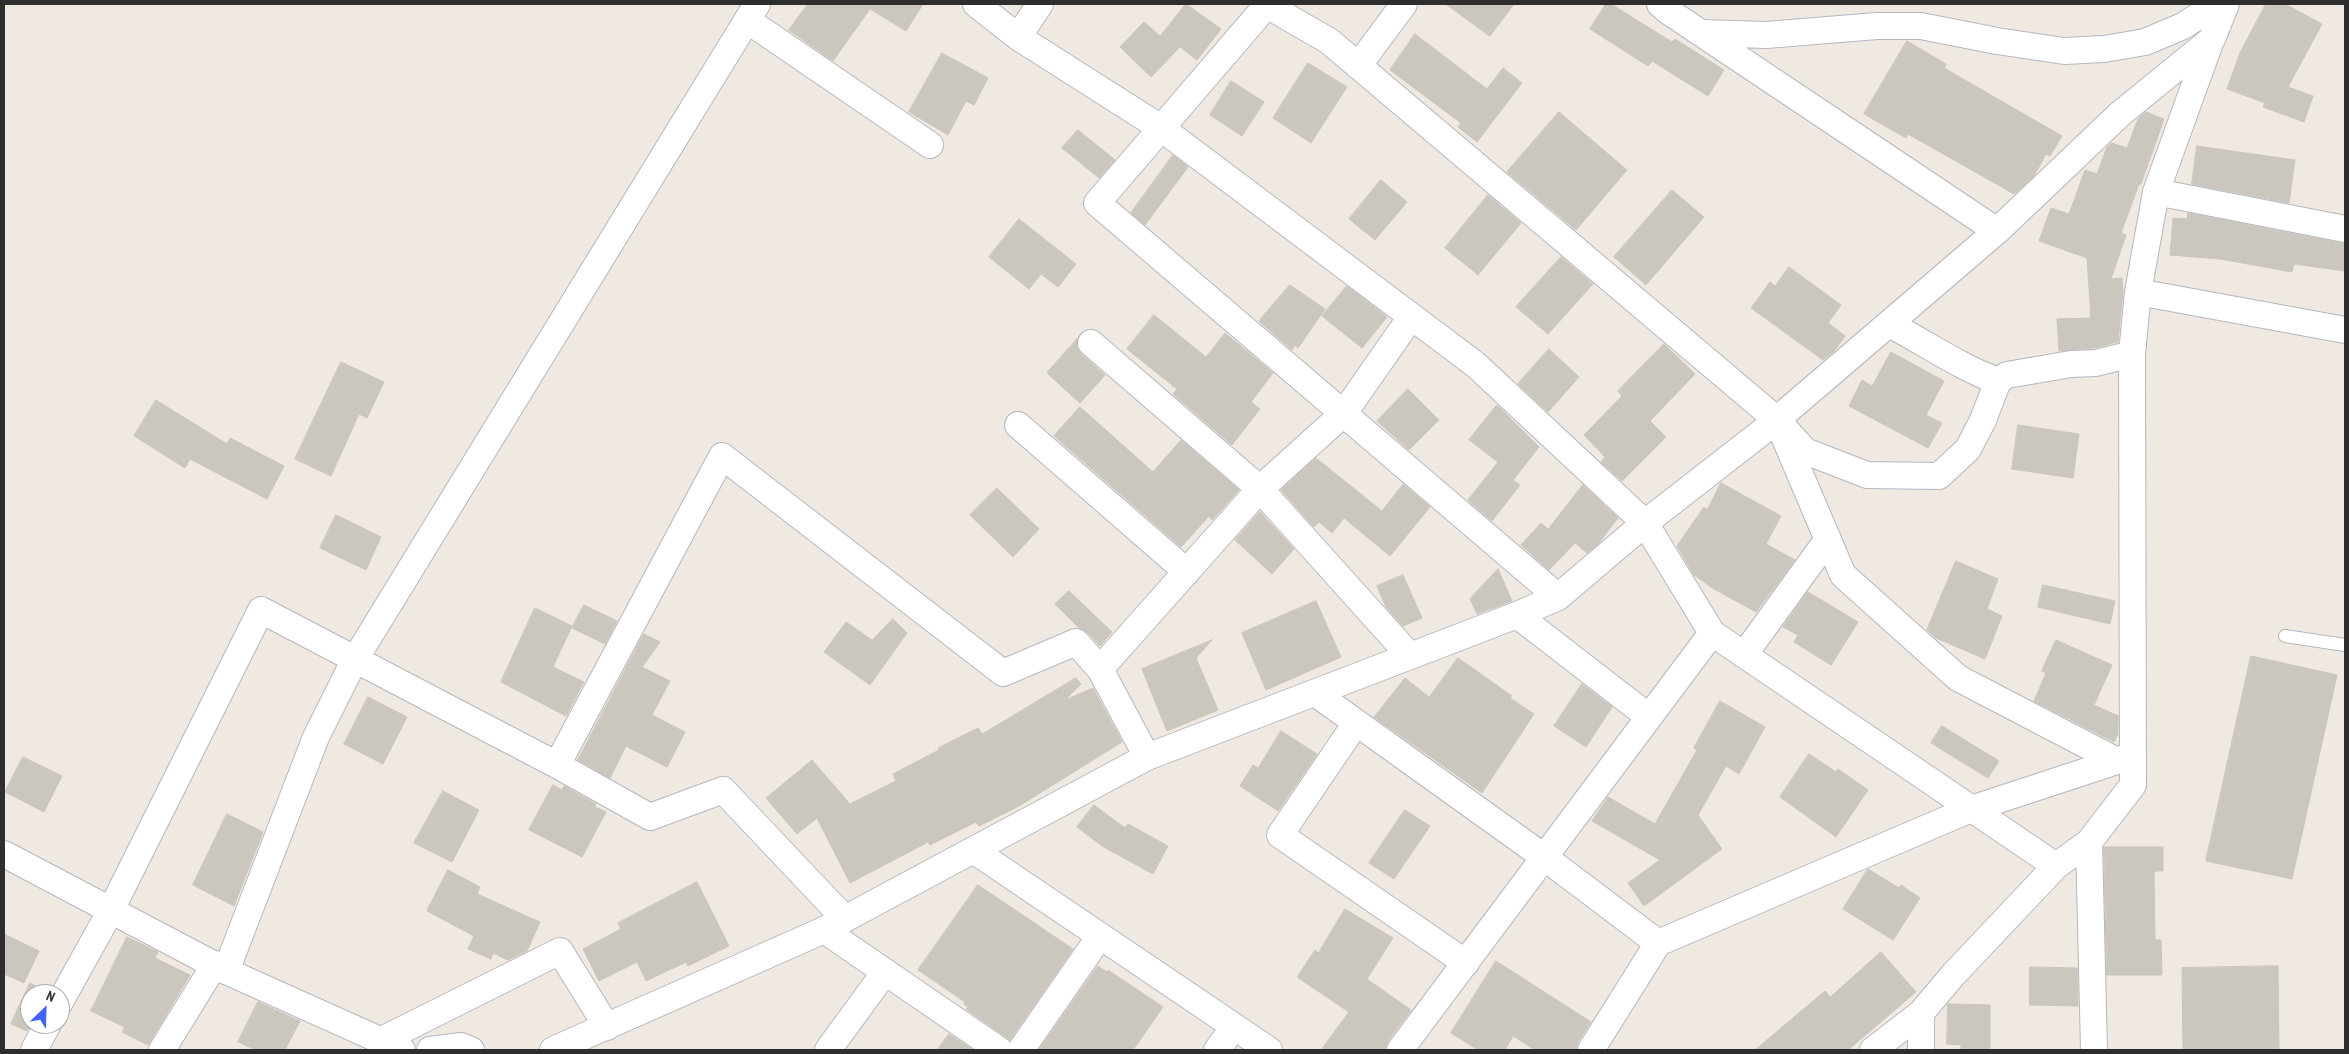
<!DOCTYPE html>
<style>
body{margin:0}
#map{position:relative;width:2349px;height:1054px;overflow:hidden;background:#efe9e1;font-family:"PT Sans Narrow",sans-serif}
canvas{display:block}
.frame{position:absolute;inset:0;border:5px solid #2e2e2e;pointer-events:none}
.north{position:absolute;left:20px;top:984px;width:50px;height:50px;box-sizing:border-box;background:#fff;border:1px solid #ababab;border-radius:50%;rotate:24deg;font-size:14px;font-weight:700;line-height:20px;text-align:center;color:#2e2e2e}
.north::after{content:'';display:block;margin:auto;width:18px;height:22px;background:#4264fb;clip-path:polygon(50% 0,100% 100%,50% 72%,0 100%)}
</style>
<div id="map">
<canvas width="2349" height="1054"></canvas>
<div class="frame"></div>
<div class="north">N</div>
</div>
<script>
const g = document.querySelector('canvas').getContext('2d');
g.lineJoin = 'round';
function fillPath(path, color) {
  g.fillStyle = color;
  g.fill(path, 'evenodd');
}
function stroke(path, color, width, dash) {
  g.strokeStyle = color;
  g.lineWidth = width;
  g.lineCap = dash ? 'butt' : 'round';
  g.setLineDash(dash || []);
  g.stroke(path);
}
const building = new Path2D(`
 M 808,4 L 923,4 L 906,31 L 870,9 L 833,61 L 789,30 Z
 M 1186,4 L 1221,29 L 1197,60 L 1180,47 L 1151,77 L 1120,47 L 1144,22 L 1160,36 Z
 M 1446,4 L 1514,4 L 1490,36 Z
 M 1606,4 L 1611,4 L 1672,42 L 1675,39 L 1724,70 L 1708,96 L 1652,61 L 1648,66 L 1590,29 Z
 M 2266,4 L 2285,4 L 2322,24 L 2288,87 L 2313,96 L 2304,122 L 2263,107 L 2265,103 L 2227,89 L 2240,53 Z
 M 1415,34 L 1487,89 L 1503,68 L 1522,83 L 1477,142 L 1458,127 L 1461,123 L 1390,70 Z
 M 1907,41 L 1946,64 L 1944,68 L 2062,136 L 2050,156 L 2046,154 L 2034,176 L 2014,194 L 1908,134 L 1906,138 L 1864,114 Z
 M 942,53 L 988,78 L 974,105 L 966,101 L 948,135 L 909,112 Z
 M 1308,63 L 1347,87 L 1311,143 L 1273,118 Z
 M 1231,81 L 1264,102 L 1242,136 L 1210,115 Z
 M 1559,112 L 1627,170 L 1576,230 L 1507,172 Z
 M 2146,112 L 2164,119 L 2141,184 L 2139,184 L 2121,233 L 2126,235 L 2111,279 L 2122,278 L 2123,292 L 2118,342 L 2094,348 L 2059,351 L 2057,319 L 2091,318 L 2087,258 L 2039,241 L 2051,208 L 2069,214 L 2085,170 L 2097,174 L 2107,147 L 2112,143 L 2127,148 L 2138,119 Z
 M 1078,130 L 1115,160 L 1099,178 L 1062,148 Z
 M 2197,146 L 2295,160 L 2289,203 L 2192,184 Z
 M 1173,155 L 1188,167 L 1145,225 L 1131,213 Z
 M 1381,180 L 1407,202 L 1375,240 L 1349,219 Z
 M 1672,190 L 1704,217 L 1646,285 L 1614,257 Z
 M 1488,195 L 1521,223 L 1478,275 L 1445,248 Z
 M 2188,213 L 2345,244 L 2345,271 L 2294,264 L 2292,272 L 2220,259 L 2170,255 L 2173,218 L 2187,219 Z
 M 1019,219 L 1076,264 L 1058,287 L 1041,274 L 1029,289 L 989,257 Z
 M 1561,257 L 1593,284 L 1548,334 L 1516,307 Z
 M 1789,267 L 1841,305 L 1828,323 L 1845,336 L 1835,350 L 1823,360 L 1751,308 L 1770,282 L 1775,286 Z
 M 1290,285 L 1325,309 L 1298,348 L 1295,345 L 1292,350 L 1259,321 Z
 M 1347,286 L 1387,317 L 1362,348 L 1322,316 Z
 M 1154,315 L 1206,357 L 1225,333 L 1273,373 L 1251,402 L 1260,409 L 1232,445 L 1173,394 L 1177,389 L 1127,349 Z
 M 1077,339 L 1077,347 L 1081,354 L 1105,375 L 1080,403 L 1047,373 Z
 M 1664,344 L 1695,374 L 1650,421 L 1666,437 L 1622,481 L 1601,462 L 1605,457 L 1584,435 L 1622,396 L 1618,391 Z
 M 1549,349 L 1579,377 L 1548,412 L 1518,384 Z
 M 1891,352 L 1944,381 L 1926,415 L 1942,423 L 1928,448 L 1849,406 L 1862,380 L 1872,386 Z
 M 341,362 L 384,382 L 367,418 L 359,414 L 331,476 L 295,459 Z
 M 1408,389 L 1439,420 L 1409,450 L 1377,421 Z
 M 156,400 L 227,444 L 230,438 L 284,466 L 267,499 L 190,459 L 185,468 L 134,436 Z
 M 1496,406 L 1498,406 L 1539,447 L 1513,480 L 1520,485 L 1492,521 L 1468,500 L 1498,462 L 1469,440 Z
 M 1080,407 L 1153,472 L 1181,440 L 1239,490 L 1212,520 L 1209,516 L 1181,547 L 1054,436 Z
 M 2018,425 L 2079,434 L 2073,478 L 2012,469 Z
 M 1316,458 L 1382,511 L 1403,484 L 1430,507 L 1390,556 L 1344,518 L 1332,533 L 1319,522 L 1314,527 L 1281,490 Z
 M 1721,483 L 1781,516 L 1766,544 L 1795,560 L 1756,612 L 1714,589 L 1694,575 L 1677,546 L 1704,507 L 1707,510 Z
 M 1583,485 L 1618,518 L 1598,544 L 1587,553 L 1575,543 L 1549,570 L 1521,545 L 1541,523 L 1548,529 Z
 M 997,488 L 1039,529 L 1013,557 L 970,515 Z
 M 1260,512 L 1294,549 L 1272,574 L 1235,540 Z
 M 336,515 L 381,537 L 366,570 L 320,548 Z
 M 1956,561 L 1998,579 L 1987,609 L 2002,616 L 1985,659 L 1936,638 L 1927,630 Z
 M 1498,569 L 1512,601 L 1477,614 L 1470,599 Z
 M 1403,575 L 1422,618 L 1403,626 L 1386,607 L 1377,586 Z
 M 2043,585 L 2115,601 L 2110,624 L 2038,607 Z
 M 1069,591 L 1112,632 L 1100,646 L 1087,632 L 1078,627 L 1055,604 Z
 M 1808,592 L 1858,622 L 1831,665 L 1794,642 L 1798,635 L 1783,627 Z
 M 1316,601 L 1341,657 L 1266,690 L 1242,633 Z
 M 584,605 L 617,621 L 605,644 L 572,628 Z
 M 535,608 L 572,626 L 553,667 L 584,682 L 566,716 L 501,682 Z
 M 893,619 L 907,633 L 870,685 L 824,652 L 846,622 L 872,640 Z
 M 644,634 L 660,642 L 642,667 L 670,681 L 652,715 L 685,732 L 667,767 L 626,746 L 610,778 L 578,760 Z
 M 1212,640 L 1196,658 L 1218,710 L 1167,731 L 1142,669 Z
 M 2056,640 L 2112,665 L 2094,705 L 2118,716 L 2118,734 L 2114,742 L 2034,701 L 2046,673 L 2042,671 Z
 M 2251,656 L 2337,675 L 2292,879 L 2206,861 Z
 M 1458,658 L 1512,696 L 1510,698 L 1534,714 L 1482,793 L 1374,717 L 1405,678 L 1429,697 Z
 M 1076,678 L 1081,684 L 1065,700 L 1093,688 L 1122,742 L 1019,806 L 979,826 L 976,822 L 930,845 L 928,842 L 850,883 L 817,818 L 797,834 L 766,798 L 812,760 L 850,804 L 896,781 L 893,774 L 939,750 L 938,748 L 978,728 L 982,734 Z
 M 1582,684 L 1612,707 L 1586,747 L 1554,726 Z
 M 368,697 L 407,717 L 383,764 L 344,744 Z
 M 1720,701 L 1765,727 L 1739,774 L 1726,766 L 1698,815 L 1722,849 L 1644,906 L 1628,883 L 1660,860 L 1592,821 L 1608,797 L 1655,824 L 1697,750 L 1694,748 Z
 M 1942,726 L 1999,761 L 1988,778 L 1931,743 Z
 M 1281,731 L 1317,754 L 1278,811 L 1240,786 L 1253,765 L 1258,768 Z
 M 1809,754 L 1836,772 L 1838,769 L 1868,790 L 1836,837 L 1780,797 Z
 M 23,757 L 62,776 L 44,812 L 5,792 Z
 M 553,785 L 562,790 L 564,786 L 596,804 L 595,807 L 606,812 L 582,857 L 529,830 Z
 M 443,791 L 479,810 L 452,862 L 414,843 Z
 M 1094,805 L 1125,828 L 1128,824 L 1168,846 L 1153,874 L 1102,846 L 1077,827 Z
 M 1405,810 L 1430,826 L 1394,879 L 1369,863 Z
 M 227,814 L 263,832 L 234,906 L 193,885 Z
 M 2104,847 L 2163,847 L 2163,871 L 2154,871 L 2155,940 L 2161,940 L 2162,975 L 2107,975 Z
 M 1868,869 L 1899,888 L 1901,885 L 1920,898 L 1893,940 L 1843,909 Z
 M 448,870 L 480,887 L 477,894 L 540,922 L 527,951 L 508,960 L 493,953 L 491,959 L 468,949 L 474,936 L 427,911 Z
 M 697,882 L 729,946 L 688,966 L 686,962 L 646,981 L 637,962 L 599,981 L 583,949 L 621,929 L 618,923 Z
 M 978,885 L 1073,949 L 1010,1040 L 966,1009 L 968,1007 L 964,1004 L 965,1002 L 918,970 Z
 M 1345,909 L 1393,938 L 1367,979 L 1411,1010 L 1388,1041 L 1385,1050 L 1321,1050 L 1349,1012 L 1297,977 L 1315,950 L 1318,953 Z
 M 4,934 L 39,951 L 24,983 L 4,974 Z
 M 127,937 L 158,952 L 155,958 L 190,975 L 148,1045 L 122,1032 L 125,1027 L 91,1011 Z
 M 1881,952 L 1916,992 L 1848,1050 L 1755,1050 L 1825,991 L 1830,997 Z
 M 1496,961 L 1591,1022 L 1578,1042 L 1576,1050 L 1535,1050 L 1513,1036 L 1505,1050 L 1478,1050 L 1451,1033 Z
 M 1098,966 L 1107,972 L 1108,970 L 1163,1007 L 1133,1050 L 1039,1050 Z
 M 2278,966 L 2279,1050 L 2183,1050 L 2182,968 Z
 M 2030,967 L 2077,968 L 2078,1006 L 2030,1005 Z
 M 30,983 L 48,992 L 47,994 L 30,994 L 31,1024 L 27,1031 L 11,1024 Z
 M 258,1002 L 300,1021 L 285,1050 L 256,1050 L 238,1042 Z
 M 1948,1004 L 1990,1005 L 1990,1050 L 1961,1050 L 1961,1045 L 1947,1044 Z
 M 949,1034 L 973,1050 L 937,1050 Z`);
fillPath(building, '#cbc7bf');
stroke(building, '#cbc5ba', 1);
const lane = new Path2D(`
 M 2285,636 L 2345,645`);
const street = new Path2D(`
 M 976,4 L 1018,37 L 1161,128 L 1476,365 L 1645,523 L 1712,633 L 1400,1050
 M 1265,4 L 1329,41 L 1777,420 L 1843,575 L 1958,678 L 2117,761 L 2133,755
 M 1660,4 L 1668,11 L 1997,231
 M 1267,5 L 1097,203 L 1558,597
 M 747,20 L 930,145
 M 1701,33 L 1766,35 L 1877,26 L 1921,26 L 1997,41 L 2064,51 L 2104,49 L 2145,42 L 2183,26 L 2217,4
 M 1018,37 L 1040,4
 M 1358,66 L 1404,4
 M 2156,192 L 2345,229
 M 2138,292 L 2345,330
 M 1889,324 C 1926,343 1959,367 1998,381
 M 1091,343 L 1260,489 L 1410,656
 M 1018,425 L 1187,572
 M 1786,430 L 1805,451 L 1867,475 L 1939,476 L 1968,449 L 1983,420 L 1998,381 L 2007,375 L 2071,364 L 2096,363 L 2132,354
 M 1517,615 L 1649,717
 M 1712,633 L 2056,866
 M 1744,655 L 1828,539
 M 1315,693 L 1544,857 L 1658,943 L 1591,1050
 M 1356,723 L 1280,835 L 1466,963
 M 1147,757 L 1100,669 L 1260,489 L 1344,413 L 1411,317
 M 557,765 L 722,456 L 1003,673 L 1076,642 L 1100,669
 M 2089,842 L 2094,1050
 M 973,850 L 1269,1050
 M 4,854 L 226,971 L 402,1050
 M 824,930 L 999,1050
 M 1658,943 L 1971,809 L 2117,761
 M 226,971 L 316,737 L 354,661 L 757,4
 M 60,1002 L 111,910 L 261,610 L 557,765 L 650,817 L 723,790 L 845,919
 M 380,1041 L 560,951 L 607,1027
 M 34,1050 L 48,1024
 M 162,1050 L 215,964
 M 430,1050 L 461,1046 L 471,1050
 M 553,1050 L 824,930 L 1147,757 L 1517,615 L 1558,597 L 1645,523 L 1767,428 L 1997,231 L 2120,114 L 2212,39 L 2226,4
 M 828,1050 L 885,972
 M 1021,1050 L 1100,936
 M 1217,1050 L 1234,1027
 M 1873,1050 L 1921,1013 L 1953,975 L 2056,866 L 2089,842 L 2133,785 L 2132,354 L 2138,292 L 2156,192 L 2211,40
 M 1921,1050 L 1921,1013`);
stroke(lane, '#b4b7c1', 14);
stroke(street, '#b4b7c1', 28);
stroke(lane, '#fff', 12);
stroke(street, '#fff', 26);
</script>
